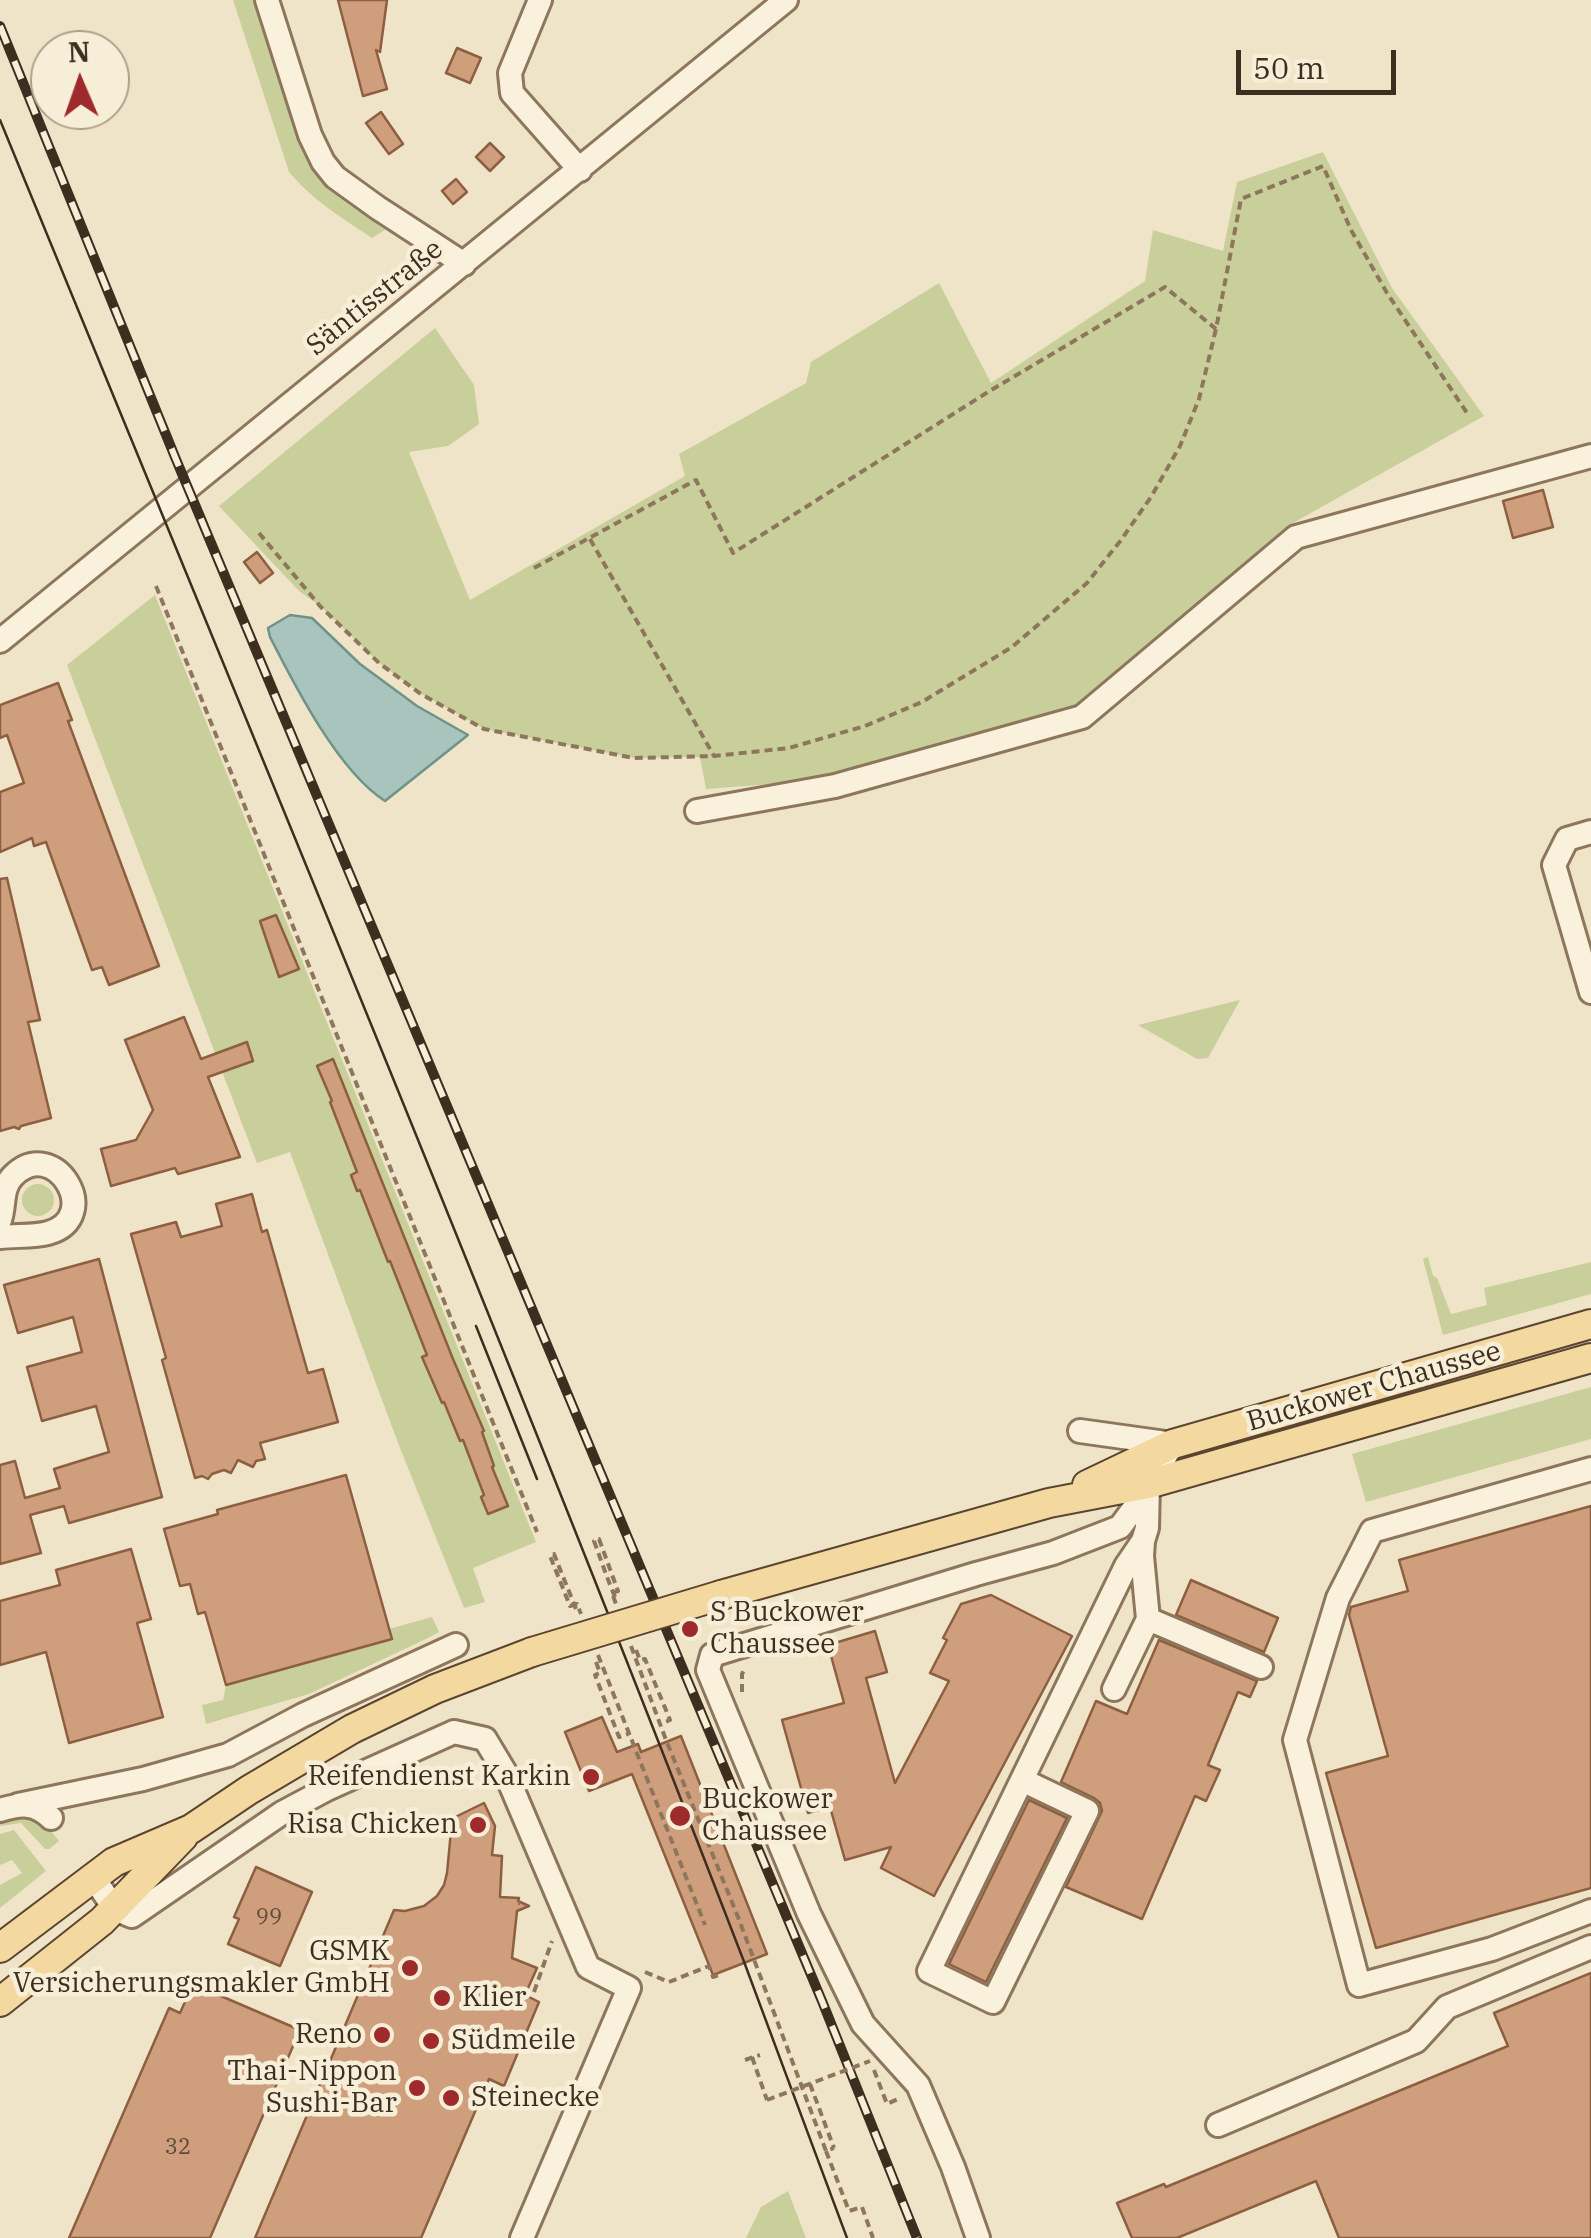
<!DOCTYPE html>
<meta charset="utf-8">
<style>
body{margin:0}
#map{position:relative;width:1591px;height:2238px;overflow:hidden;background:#f0e4c8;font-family:"IBM Plex Serif",serif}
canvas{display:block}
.north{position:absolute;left:30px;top:30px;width:100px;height:100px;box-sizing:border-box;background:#f7eed8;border:2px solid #ada18e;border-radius:50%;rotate:358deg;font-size:28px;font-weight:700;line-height:40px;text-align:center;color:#3d2e20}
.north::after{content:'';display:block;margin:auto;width:35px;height:45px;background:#9e2a2b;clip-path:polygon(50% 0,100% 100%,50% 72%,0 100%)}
.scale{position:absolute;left:1236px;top:50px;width:160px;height:45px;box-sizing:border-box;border:5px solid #3d2e20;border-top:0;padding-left:12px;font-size:30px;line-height:35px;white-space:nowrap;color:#3d2e20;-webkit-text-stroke:8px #f7eed8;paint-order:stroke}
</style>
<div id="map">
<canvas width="1591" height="2238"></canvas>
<div class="north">N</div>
<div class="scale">50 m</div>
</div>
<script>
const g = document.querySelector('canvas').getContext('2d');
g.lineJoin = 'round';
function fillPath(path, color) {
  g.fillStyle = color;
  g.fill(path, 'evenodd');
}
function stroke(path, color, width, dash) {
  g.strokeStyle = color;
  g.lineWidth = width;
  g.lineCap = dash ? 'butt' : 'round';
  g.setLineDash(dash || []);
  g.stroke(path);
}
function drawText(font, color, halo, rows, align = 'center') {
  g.font = font + ' "IBM Plex Serif",serif';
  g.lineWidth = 9;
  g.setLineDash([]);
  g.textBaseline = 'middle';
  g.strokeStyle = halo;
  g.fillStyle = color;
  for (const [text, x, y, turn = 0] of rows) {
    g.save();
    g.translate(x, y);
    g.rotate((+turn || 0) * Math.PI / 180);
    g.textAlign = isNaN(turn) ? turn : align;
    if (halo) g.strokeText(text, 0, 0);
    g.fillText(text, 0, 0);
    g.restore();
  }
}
fillPath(new Path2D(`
 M 233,0 L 260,0 L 318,170 L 344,200 L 385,230 L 372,238 C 342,218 312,200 289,172 Z
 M 1323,152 L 1392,288 L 1484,416 L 1293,523 L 1068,711 L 813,781 L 706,789 L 700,757 L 634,758 L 484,729 L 421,694 L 379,663 L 320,606 L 299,591 L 219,506 L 435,328 L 474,385 L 479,424 L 448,446 L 409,452 L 470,600 L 685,476 L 679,454 L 806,383 L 811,362 L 939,283 L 991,383 L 1145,281 L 1153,230 L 1223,251 L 1237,182 Z
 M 155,595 L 536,1542 L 473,1568 L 485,1602 L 464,1608 L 398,1443 L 290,1152 L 257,1163 L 67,665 Z
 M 1240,1000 L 1208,1058 L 1197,1059 L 1138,1025 Z
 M22 1200a16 16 0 1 1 32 0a16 16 0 1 1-32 0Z
 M 1428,1257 L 1433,1276 L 1437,1278 L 1451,1314 L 1487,1305 L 1484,1288 L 1591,1262 L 1591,1294 L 1443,1335 L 1423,1259 Z
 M 1591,1387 L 1591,1439 L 1366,1502 L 1352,1454 Z
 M 432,1617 L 439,1632 L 426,1639 L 309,1694 L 206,1724 L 202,1705 L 223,1700 L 226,1685 L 391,1639 L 389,1629 Z
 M 28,1815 L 47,1826 L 59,1841 L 49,1849 L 45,1849 L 21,1823 L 0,1826 L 0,1820 Z
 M 14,1830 L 46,1871 L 0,1908 L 0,1885 L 22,1873 L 12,1860 L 0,1865 L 0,1834 Z
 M 788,2191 L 806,2238 L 746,2238 L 761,2207 Z`), '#c9cf9b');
const water = new Path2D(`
 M 290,615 L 312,618 L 360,664 L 417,706 L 468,735 L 385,801 C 338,771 295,686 270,637 L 268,628 Z`);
fillPath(water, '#a9c4bc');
stroke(water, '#6f938a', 2.5);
const building = new Path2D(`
 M 338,0 L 387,0 L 380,52 L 376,50 L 387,89 L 363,96 Z
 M 457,48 L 481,58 L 470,83 L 446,73 Z
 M 381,112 L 403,144 L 389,154 L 366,123 Z
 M 490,143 L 504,157 L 490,171 L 476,157 Z
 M 456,179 L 467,192 L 453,204 L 442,191 Z
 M 1543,490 L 1553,527 L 1513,538 L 1503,501 Z
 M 257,552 L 273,573 L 260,583 L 244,562 Z
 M 58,683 L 72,720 L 68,721 L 159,966 L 109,985 L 102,967 L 92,970 L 46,842 L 34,846 L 32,838 L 0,852 L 0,792 L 24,783 L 7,735 L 0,738 L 0,705 Z
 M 7,878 L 40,1020 L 28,1022 L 51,1118 L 21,1126 L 19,1129 L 14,1127 L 0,1131 L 0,879 Z
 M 276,915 L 299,969 L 279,977 L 260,921 Z
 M 184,1017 L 201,1059 L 247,1042 L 253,1061 L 208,1077 L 240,1157 L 178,1174 L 175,1168 L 111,1186 L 101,1149 L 136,1140 L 153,1110 L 125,1040 Z
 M 333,1059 L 453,1359 L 484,1431 L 482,1432 L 494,1466 L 492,1467 L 508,1506 L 488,1514 L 481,1497 L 484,1495 L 463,1440 L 460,1441 L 444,1402 L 442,1403 L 422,1357 L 427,1355 L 390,1261 L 388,1262 L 360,1190 L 357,1191 L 351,1175 L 357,1172 L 330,1102 L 332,1101 L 317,1066 Z
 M 252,1194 L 262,1232 L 267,1230 L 308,1373 L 323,1369 L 338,1422 L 260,1443 L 265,1459 L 256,1461 L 253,1467 L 238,1460 L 231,1473 L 224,1470 L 212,1474 L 208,1479 L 202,1476 L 195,1478 L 162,1360 L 166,1358 L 131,1234 L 176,1222 L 181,1237 L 222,1226 L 216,1204 Z
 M 99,1259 L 162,1497 L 69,1523 L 64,1506 L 30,1515 L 41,1553 L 0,1564 L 0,1465 L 15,1461 L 25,1498 L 60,1488 L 54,1469 L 109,1452 L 96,1406 L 42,1421 L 27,1367 L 82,1352 L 73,1317 L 18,1333 L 4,1285 Z
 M 346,1475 L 392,1639 L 226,1685 L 205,1612 L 198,1614 L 190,1584 L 180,1586 L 164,1529 L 218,1514 L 217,1510 Z
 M 1591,1506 L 1591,1888 L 1376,1948 L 1326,1773 L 1388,1756 L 1349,1615 L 1351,1607 L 1408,1591 L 1399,1560 Z
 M 131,1549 L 151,1619 L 137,1623 L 163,1717 L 69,1743 L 46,1652 L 0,1665 L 0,1601 L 60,1585 L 56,1570 Z
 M 1191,1580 L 1278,1618 L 1264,1652 L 1176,1615 Z
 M 991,1595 L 1072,1636 L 934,1896 L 881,1868 L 891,1847 L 845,1860 L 830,1807 L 808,1813 L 782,1720 L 844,1703 L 828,1645 L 875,1631 L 887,1672 L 866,1678 L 895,1783 L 949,1681 L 930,1673 L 947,1640 L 943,1638 L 961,1604 Z
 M 1159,1640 L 1257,1681 L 1250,1697 L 1238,1692 L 1208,1765 L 1220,1770 L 1206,1801 L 1195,1796 L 1142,1919 L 1066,1887 L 1102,1811 L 1100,1803 L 1094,1798 L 1061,1782 L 1096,1701 L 1127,1714 Z
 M 602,1717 L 617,1752 L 638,1744 L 641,1752 L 681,1736 L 767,1954 L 713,1975 L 632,1774 L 589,1791 L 565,1732 Z
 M 1029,1800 L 1067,1818 L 986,1982 L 949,1964 Z
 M 484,1803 L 495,1826 L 492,1855 L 502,1856 L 500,1897 L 519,1898 L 518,1901 L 529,1906 L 517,1911 L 512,1958 L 537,1968 L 525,1995 L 539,2002 L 504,2086 L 489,2079 L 421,2238 L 255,2238 L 394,1910 L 405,1911 L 424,1906 L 437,1896 L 444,1885 L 447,1873 L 451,1831 L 447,1821 Z
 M 256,1867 L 312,1892 L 280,1966 L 228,1944 L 239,1919 L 234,1917 Z
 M 1591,1973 L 1591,2238 L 1339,2238 L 1316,2181 L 1177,2238 L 1132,2238 L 1117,2203 L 1164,2184 L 1166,2187 L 1508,2046 L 1494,2013 Z
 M 193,1984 L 300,2030 L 210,2238 L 69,2238 L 169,2008 L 180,2013 Z`);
fillPath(building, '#cf9f7d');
stroke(building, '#8d5f41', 2.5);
const minor = new Path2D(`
 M 267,0 L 310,135 L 323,162 L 335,177 L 378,208 L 464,264
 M 540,0 L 510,73 L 512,93 L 580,170
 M 0,641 L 786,0
 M 697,811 L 835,786 L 1082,717 L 1296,537 L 1591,456
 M 1591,832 L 1567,839 L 1554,865 L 1591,992
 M 0,1220 C 5,1205 1,1188 13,1176 C 54,1134 105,1217 48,1233 C 33,1237 15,1235 0,1237
 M 1080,1431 L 1173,1444 L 1148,1484 L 1147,1528 L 1143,1541 L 1142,1556 L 1148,1619 L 1114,1689
 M 1591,1469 L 1372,1531 L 1338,1598 L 1295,1740 L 1359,1985 L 1492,1949 L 1591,1911
 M 1148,1619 L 1261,1667
 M 1022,1780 L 1087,1811 L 993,2002 L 929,1971 L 1126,1566 L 1143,1541
 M 18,1805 L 143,1779 L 228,1755 L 303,1715 L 456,1645
 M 0,1810 C 20,1804 35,1802 51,1818
 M 93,1877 L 115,1909 L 132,1916 L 282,1813 L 327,1789 L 454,1732 L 485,1739 L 506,1774 L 588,1967 L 629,1988 L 522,2238
 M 1218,2125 L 1416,2041 L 1447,2007 L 1591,1947
 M 978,2238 L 953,2167 L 918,2085 L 863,2024 L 809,1914 L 708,1670 L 712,1655 L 976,1574 L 1053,1553 L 1120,1527 L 1134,1508 L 1148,1484`);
const major = new Path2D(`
 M 1087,1485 L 1173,1444 L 1591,1324
 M 721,1595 L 1049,1503 L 1148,1484 L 1591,1358
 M 0,1948 L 114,1862 L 191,1829 L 249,1790 L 352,1729 L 435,1689 L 532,1652
 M 0,2002 L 102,1921 L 183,1837`);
stroke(minor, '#8d765c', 28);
stroke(major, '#5b4430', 32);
stroke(new Path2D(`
 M 259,533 L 320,606 L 379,663 L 421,694 L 484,729 L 634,758 L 714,756 L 789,748 L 865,726 L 922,702 L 1012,647 L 1087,583 L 1121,540 L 1151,497 L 1180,446 L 1199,399 L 1216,329 L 1241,199 L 1323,166 L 1351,230 L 1387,293 L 1469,416
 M 590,539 L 714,756
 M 534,568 L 696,480 L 733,553 L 988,392 L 1165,287 L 1216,329
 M 156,586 L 537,1532
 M 615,1597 C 607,1578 601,1560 594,1541 L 599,1539 L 618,1591 L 612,1593 L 616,1604
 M 576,1609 C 569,1591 561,1572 554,1554 L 550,1556 L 570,1606 L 577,1604 L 581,1614
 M 631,1646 L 666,1740 L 738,1917 L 826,2151 L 834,2148
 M 636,1650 L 640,1660 L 645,1659 L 670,1720 L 660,1724
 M 598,1655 L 705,1925
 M 596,1662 L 600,1673 L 595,1675 L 619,1737 L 628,1734
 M 742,1692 L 742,1674 L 745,1668
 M 518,1903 L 520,1903
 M 645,1972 L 669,1982 L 709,1966 L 713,1977 L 722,1974
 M 534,1992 L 552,1941
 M 752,2057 L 767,2100
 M 745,2060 L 760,2055
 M 874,2070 L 887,2104 L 898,2099 L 897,2096
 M 810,2084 L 834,2148
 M 826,2151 L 849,2211 L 862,2207 L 873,2238`), '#8d765c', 4, [8, 5]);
stroke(minor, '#faf1dc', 22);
stroke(major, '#f3d9a0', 28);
stroke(new Path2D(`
 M 0,120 C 251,731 505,1342 743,1959 C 778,2051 812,2145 847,2238
 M 476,1326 L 537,1479`), '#3d2e20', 2.5);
const rail = new Path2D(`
 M 0,26 L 175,457 L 822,2001 L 917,2238`);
stroke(rail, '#3d2e20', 10);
stroke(rail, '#f7eed8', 6, [19]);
const majorBridge = new Path2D(`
 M 532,1652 L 721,1595`);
stroke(majorBridge, '#5b4430', 32, []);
stroke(new Path2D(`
 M 767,2100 L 870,2061`), '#8d765c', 4, [8, 5]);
stroke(majorBridge, '#f3d9a0', 28);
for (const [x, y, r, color] of [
 [690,1629,10,"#9e2a2b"],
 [591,1777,10,"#9e2a2b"],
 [680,1816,12,"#9e2a2b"],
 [478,1825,10,"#9e2a2b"],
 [410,1968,10,"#9e2a2b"],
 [442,1998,10,"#9e2a2b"],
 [382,2035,10,"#9e2a2b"],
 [431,2041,10,"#9e2a2b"],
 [417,2088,10,"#9e2a2b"],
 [451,2098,10,"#9e2a2b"]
]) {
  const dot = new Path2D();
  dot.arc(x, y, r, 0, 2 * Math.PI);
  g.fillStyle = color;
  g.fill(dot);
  stroke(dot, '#f7eed8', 4);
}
drawText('22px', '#624a37', null, [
 ["99",269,1918],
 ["32",178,2148]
]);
drawText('28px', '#3d2e20', '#f7eed8', [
 ["Säntisstraße",375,298,-39],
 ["Buckower Chaussee",1374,1387,-16]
]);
drawText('28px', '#3d2e20', '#f7eed8', [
 ["S Buckower",710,1613],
 ["Chaussee",710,1645],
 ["Reifendienst Karkin",571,1777,"right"],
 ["Buckower",702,1800],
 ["Chaussee",702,1832],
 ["Risa Chicken",458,1825,"right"],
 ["GSMK",390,1952,"right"],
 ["Versicherungsmakler GmbH",390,1984,"right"],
 ["Klier",462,1998],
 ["Reno",362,2035,"right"],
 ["Südmeile",451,2041],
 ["Thai-Nippon",397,2072,"right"],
 ["Sushi-Bar",397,2104,"right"],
 ["Steinecke",471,2098]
], 'left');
</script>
